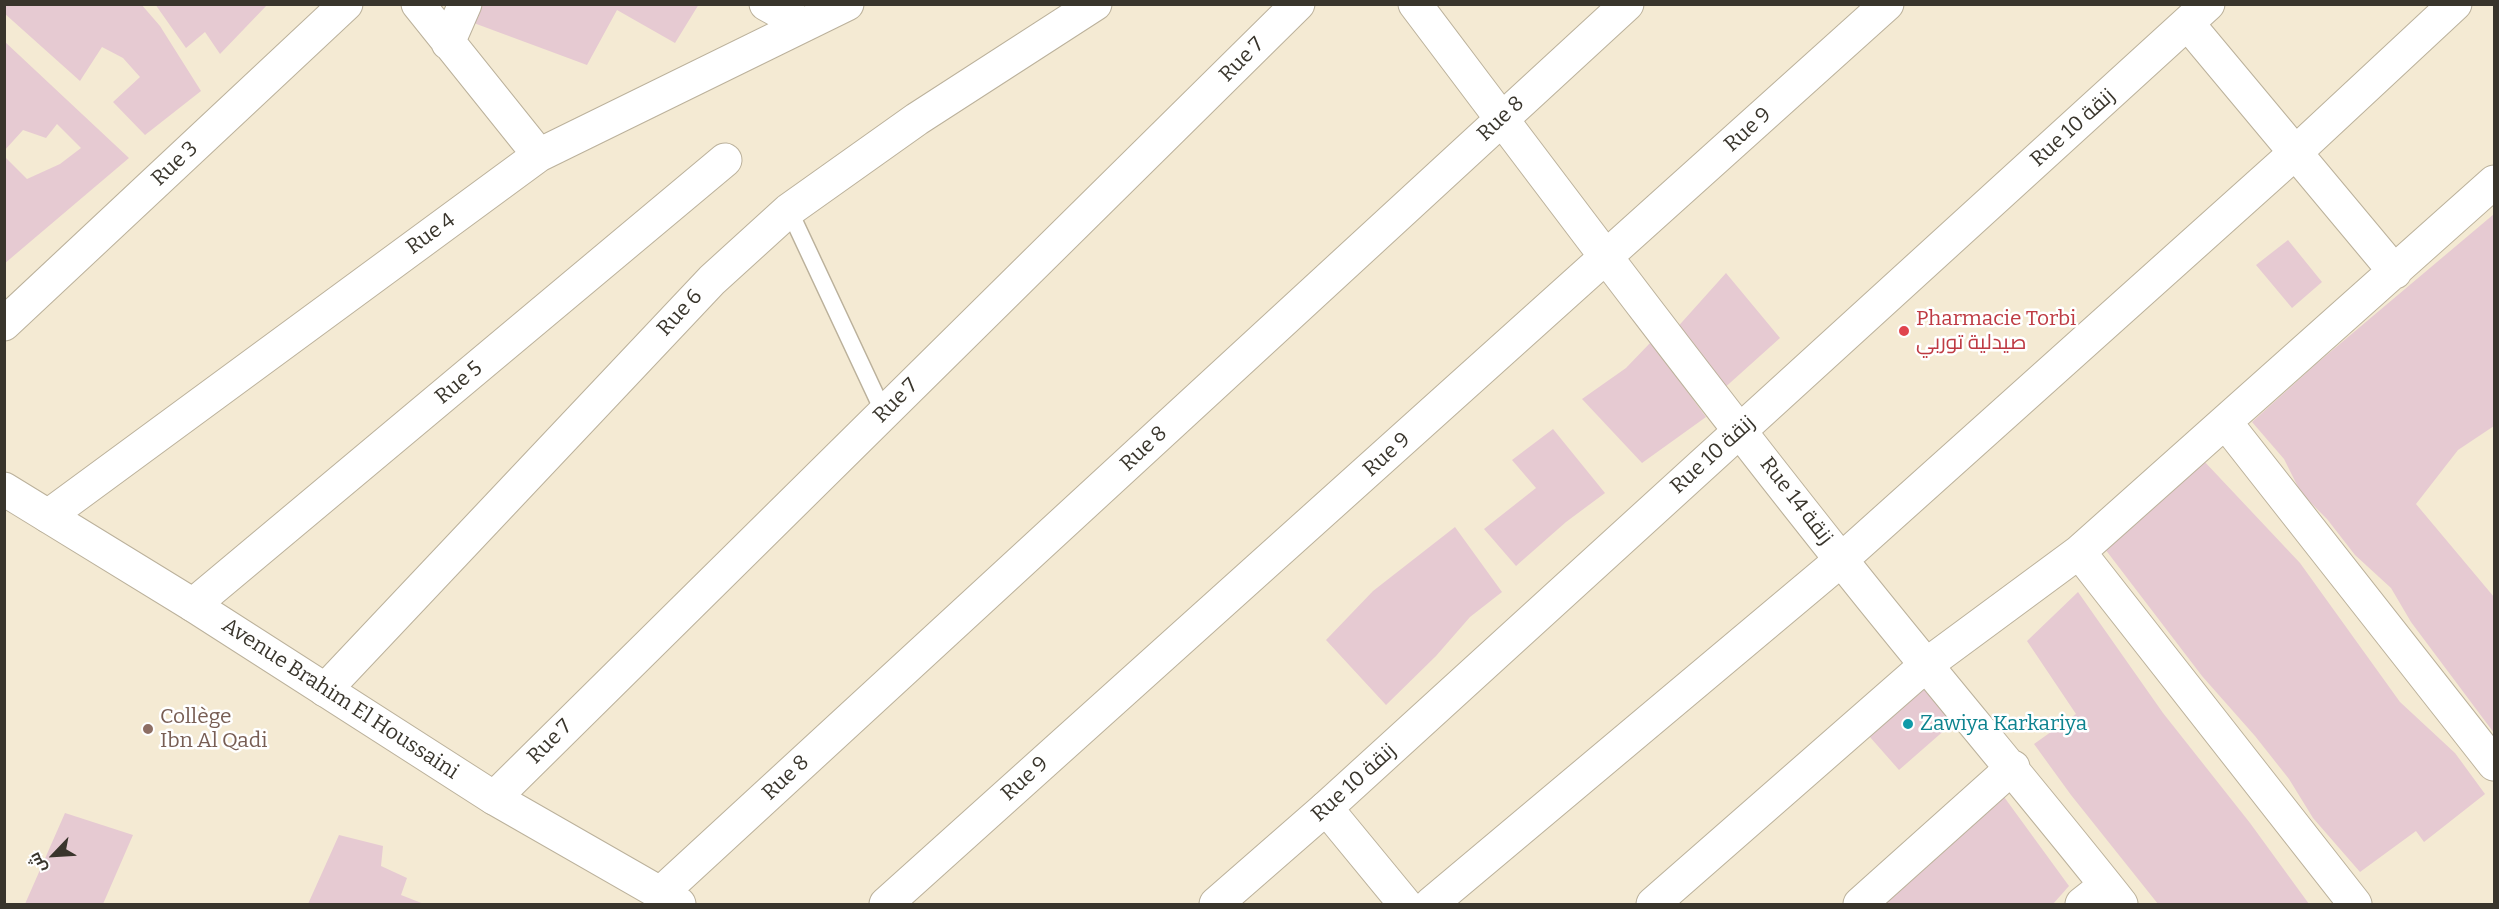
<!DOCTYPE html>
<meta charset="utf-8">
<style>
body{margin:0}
#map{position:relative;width:2499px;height:909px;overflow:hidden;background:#f4ead3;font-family:Bitter,Cairo,serif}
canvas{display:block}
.frame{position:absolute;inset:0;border:6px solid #39352c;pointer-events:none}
.north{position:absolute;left:24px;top:825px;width:60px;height:60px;-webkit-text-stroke:4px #fff;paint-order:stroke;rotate:245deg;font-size:16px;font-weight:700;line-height:24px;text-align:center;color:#39352c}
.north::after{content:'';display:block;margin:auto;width:21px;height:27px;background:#39352c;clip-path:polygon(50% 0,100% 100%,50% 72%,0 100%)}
</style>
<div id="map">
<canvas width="2499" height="909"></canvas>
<div class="frame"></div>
<div class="north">ش</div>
</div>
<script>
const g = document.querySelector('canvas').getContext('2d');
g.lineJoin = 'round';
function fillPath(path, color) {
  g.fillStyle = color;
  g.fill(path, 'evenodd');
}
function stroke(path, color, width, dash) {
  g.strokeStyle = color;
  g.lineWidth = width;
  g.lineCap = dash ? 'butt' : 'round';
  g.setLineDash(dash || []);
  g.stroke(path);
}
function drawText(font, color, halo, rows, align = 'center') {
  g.font = font + ' Bitter,Cairo,serif';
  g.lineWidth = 5;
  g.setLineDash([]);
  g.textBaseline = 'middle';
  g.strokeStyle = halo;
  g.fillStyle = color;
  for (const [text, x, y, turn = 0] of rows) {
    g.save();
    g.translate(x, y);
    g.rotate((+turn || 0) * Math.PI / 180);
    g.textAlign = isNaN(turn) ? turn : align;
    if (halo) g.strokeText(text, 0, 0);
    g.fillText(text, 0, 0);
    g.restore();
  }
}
fillPath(new Path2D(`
 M 6,4 L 141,4 L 160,26 L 201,91 L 145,135 L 113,102 L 140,77 L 123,58 L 102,47 L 80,81 L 4,13 Z
 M 155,4 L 268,4 L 220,54 L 205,32 L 186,48 Z
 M 470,4 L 699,4 L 675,43 L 617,10 L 587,65 L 463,19 Z
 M 4,41 L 129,158 L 4,264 L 4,156 L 27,179 L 60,164 L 81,148 L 57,124 L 46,138 L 23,130 L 4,151 Z
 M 2494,214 L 2494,426 L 2458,450 L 2416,504 L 2494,597 L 2494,733 L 2411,622 L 2391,588 L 2355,555 L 2327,519 L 2301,493 L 2284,459 L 2252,422 L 2316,364 Z
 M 2288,240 L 2322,282 L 2292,308 L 2256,265 Z
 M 1726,273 L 1780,338 L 1721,391 L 1674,331 Z
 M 1651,342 L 1706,417 L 1642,463 L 1582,399 L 1626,368 Z
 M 1553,429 L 1605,493 L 1566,522 L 1516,566 L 1484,529 L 1536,488 L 1512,460 Z
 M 2203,460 L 2300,563 L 2400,702 L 2455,753 L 2485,794 L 2424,842 L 2416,831 L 2360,872 L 2313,818 L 2289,779 L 2255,736 L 2202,676 L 2105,549 Z
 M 1455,527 L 1502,592 L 1470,617 L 1436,656 L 1386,705 L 1326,640 L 1373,591 Z
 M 2078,592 L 2163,713 L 2250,823 L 2309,904 L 2158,904 L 2071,795 L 2034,744 L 2076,714 L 2027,641 Z
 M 1918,679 L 1955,721 L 1899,770 L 1862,728 Z
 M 1999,790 L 2069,886 L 2053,904 L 1870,904 Z
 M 65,813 L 133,835 L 103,904 L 25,904 Z
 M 339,835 L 383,846 L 381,866 L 407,878 L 401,895 L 424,904 L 308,904 Z`), '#e6cad2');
const service = new Path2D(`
 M 789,210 L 884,413`);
const minor = new Path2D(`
 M 418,4 L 539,155
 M 766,4 L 804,25
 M 1415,4 C 1556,191 1696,378 1842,561 C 1934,677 2030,789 2121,904
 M 2188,24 L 2395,272
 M 448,43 L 465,4
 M 4,324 L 346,4
 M 2226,423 L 2494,764
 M 48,516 L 539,155 L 847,4
 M 2079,552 L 2355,904
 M 193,605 L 725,160
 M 325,690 L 712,280 L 789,210 L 917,119 L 1095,4
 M 494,798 L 1298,4
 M 1326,808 L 1405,904
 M 661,893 L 1627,4
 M 886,904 L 1887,4
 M 1431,904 L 1841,560 L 2296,152 L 2455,4
 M 1653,904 L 1926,665 L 2079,552 L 2494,182
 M 1860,904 L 2013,767
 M 2082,904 L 2106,885`);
const tertiary = new Path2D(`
 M 4,489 L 193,605 L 494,798 L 679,904
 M 1216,904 L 1326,808 L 2208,4`);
stroke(service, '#bbb19b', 19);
stroke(minor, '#bbb19b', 35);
stroke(tertiary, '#bbb19b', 35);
stroke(service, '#fff', 16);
stroke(minor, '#fff', 33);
stroke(tertiary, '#fff', 33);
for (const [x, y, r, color] of [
 [1904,331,6,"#e0444e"],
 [1908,724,6,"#0f9aa8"],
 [148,729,6,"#8d6e63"]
]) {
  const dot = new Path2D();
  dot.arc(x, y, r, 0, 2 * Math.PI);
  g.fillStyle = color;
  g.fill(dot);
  stroke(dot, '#fff', 2);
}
drawText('21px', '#39352c', '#fff', [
 ["Rue 7",1242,60,-45],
 ["Rue 8",1501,119,-43],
 ["Rue 10 زنقة",2073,128,-42],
 ["Rue 9",1748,130,-42],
 ["Rue 3",175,164,-43],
 ["Rue 4",431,234,-36],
 ["Rue 6",680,313,-47],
 ["Rue 5",459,383,-40],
 ["Rue 7",896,401,-45],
 ["Rue 8",1144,449,-43],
 ["Rue 9",1387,455,-42],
 ["Rue 10 زنقة",1713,455,-42],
 ["Rue 14 زنقة",1796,501,52],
 ["Avenue Brahim El Houssaini",340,699,33],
 ["Rue 7",550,742,-45],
 ["Rue 8",786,778,-43],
 ["Rue 9",1025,779,-42],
 ["Rue 10 زنقة",1354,783,-42]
]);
drawText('21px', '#be3a42', '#fff', [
 ["Pharmacie Torbi",1916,319],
 ["صيدلية توربي",1916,343]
], 'left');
drawText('21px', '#785e54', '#fff', [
 ["Collège",160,717],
 ["Ibn Al Qadi",160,741]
], 'left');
drawText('21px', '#0d838f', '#fff', [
 ["Zawiya Karkariya",1920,724]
], 'left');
</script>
